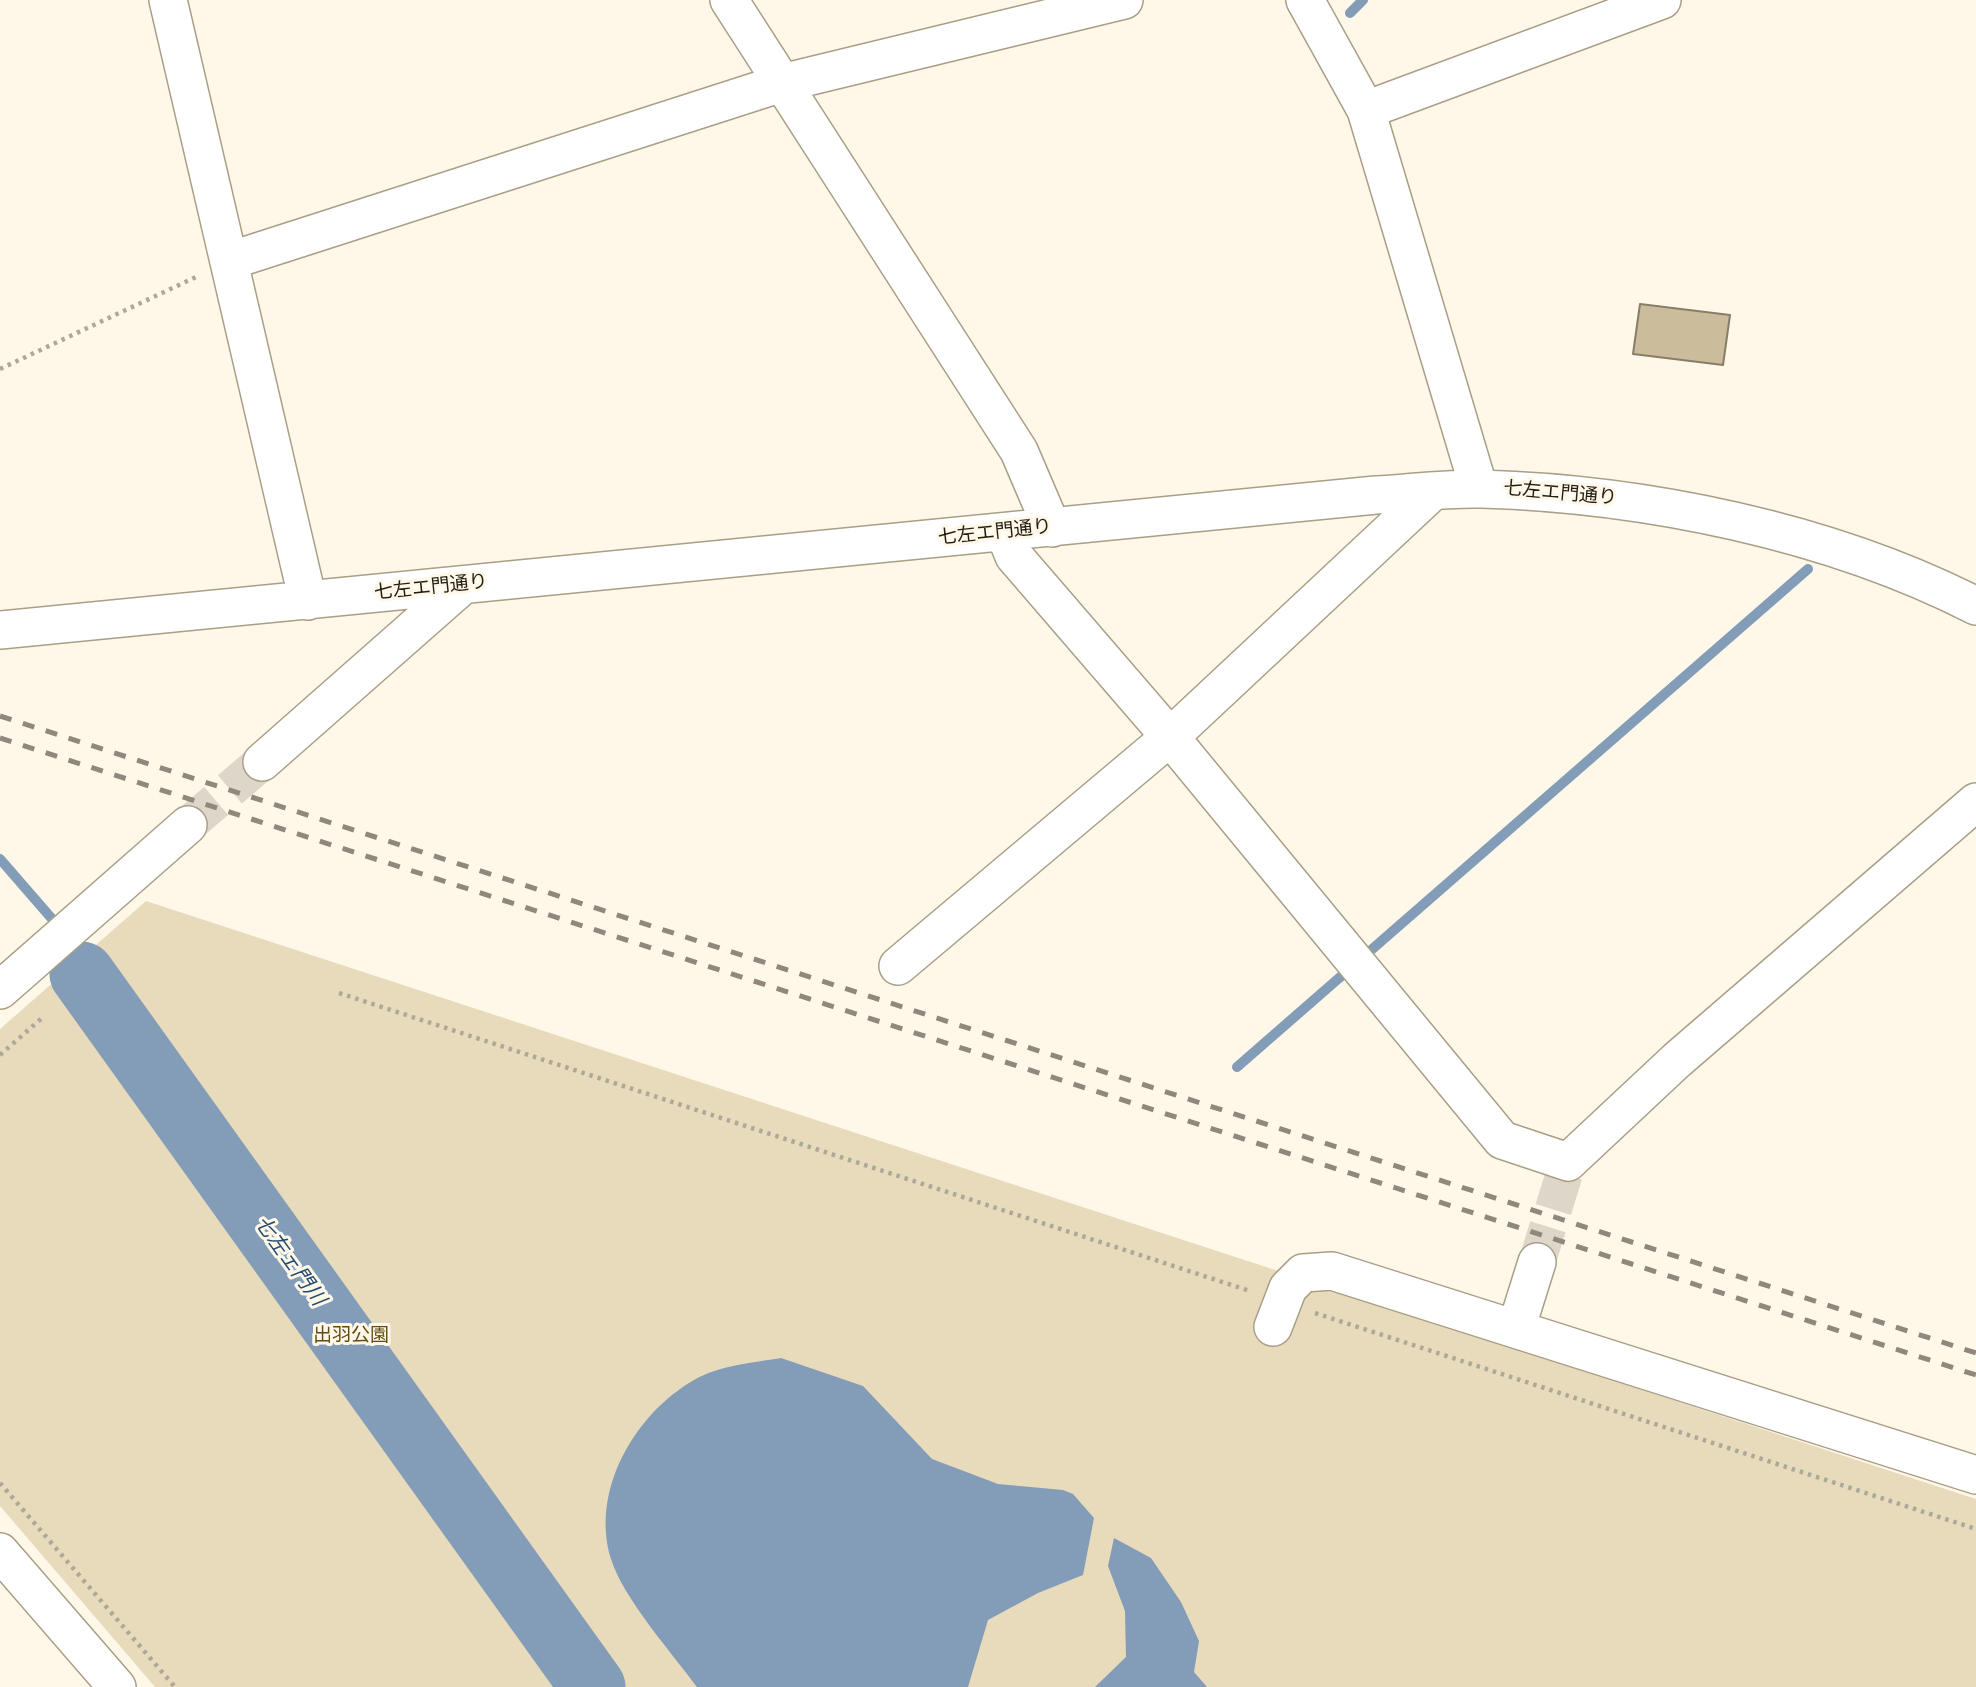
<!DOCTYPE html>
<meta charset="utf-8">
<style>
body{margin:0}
canvas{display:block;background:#fff8e9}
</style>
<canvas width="1976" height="1687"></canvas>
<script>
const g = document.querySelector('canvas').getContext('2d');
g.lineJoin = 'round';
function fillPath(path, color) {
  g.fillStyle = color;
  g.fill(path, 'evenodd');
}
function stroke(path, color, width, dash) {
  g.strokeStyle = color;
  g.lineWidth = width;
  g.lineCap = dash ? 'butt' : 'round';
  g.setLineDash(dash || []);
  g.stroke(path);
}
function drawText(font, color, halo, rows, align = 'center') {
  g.font = font + ' Overpass,"Noto Sans JP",sans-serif';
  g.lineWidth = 6;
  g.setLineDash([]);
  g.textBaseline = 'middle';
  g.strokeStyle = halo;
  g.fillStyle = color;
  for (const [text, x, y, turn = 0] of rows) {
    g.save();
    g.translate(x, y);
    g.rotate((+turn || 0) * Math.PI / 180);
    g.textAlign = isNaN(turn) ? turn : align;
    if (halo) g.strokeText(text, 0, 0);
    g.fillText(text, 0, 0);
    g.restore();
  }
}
fillPath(new Path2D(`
 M 146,901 L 1976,1499 L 1976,1687 L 155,1687 L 0,1506 L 0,1029 Z`), '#e8dbbc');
fillPath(new Path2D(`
 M 781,1358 L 863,1386 L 932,1459 L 998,1484 L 1063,1490 L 1073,1494 L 1094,1518 L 1083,1575 L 1038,1593 L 988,1620 L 968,1687 L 697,1687 C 672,1653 623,1598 611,1559 C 590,1490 635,1414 694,1380 C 720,1365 752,1363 781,1358 Z
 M 1114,1538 L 1151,1558 L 1181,1602 L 1199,1641 L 1194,1672 L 1207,1687 L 1095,1687 L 1126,1657 L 1125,1611 L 1108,1566 Z`), '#839cb7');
stroke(new Path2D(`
 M 1350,13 L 1363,0
 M 0,859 L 53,920 L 82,974
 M 1237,1067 L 1808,569`), '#839cb7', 10);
stroke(new Path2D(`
 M 82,974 L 593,1687`), '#839cb7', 65);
const building = new Path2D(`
 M 1640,304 L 1730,315 L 1723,365 L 1633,354 Z`);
fillPath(building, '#cbbd9b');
stroke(building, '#887e67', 2);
stroke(new Path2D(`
 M 188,825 L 262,762
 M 1537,1262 L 1568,1162`), '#ded7c9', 37, [37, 18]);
const minor = new Path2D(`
 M 168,0 L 308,601
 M 729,0 L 1019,451 L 1052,528
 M 1305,0 L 1366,110 L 1479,489
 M 1366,110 L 1662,0
 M 229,261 L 782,83 L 1124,0
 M 1005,534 L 1014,556 L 1170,737 L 1502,1140 L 1568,1162 L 1677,1060 L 1976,802
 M 0,630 L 1376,495 C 1411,493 1447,488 1482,489 C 1646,494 1829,531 1976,606
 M 262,762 L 463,585
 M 898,966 L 1170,737 L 1433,491
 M 0,990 L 188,825
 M 1273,1327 L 1288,1288 L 1303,1273 L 1332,1271 L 1976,1475
 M 1516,1329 L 1537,1262
 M 0,1552 L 117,1687`);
stroke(minor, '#a99f87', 40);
stroke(new Path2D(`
 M 0,369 L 196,277
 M 339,993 L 1250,1291
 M 0,1055 L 42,1018
 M 1315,1313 L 1976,1529
 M 0,1483 L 175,1687`), '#ada89a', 4.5, [3.5, 5]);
stroke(minor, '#fff', 37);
stroke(new Path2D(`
 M 0,716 L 1976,1353
 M 0,738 L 1976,1375`), '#8f897d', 5, [12, 12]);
drawText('19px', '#221e14', '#fff8e9', [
 ["七左エ門通り",1560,495,5],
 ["七左エ門通り",995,534,-6],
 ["七左エ門通り",431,589,-6]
]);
drawText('19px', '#614c12', '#fff8e9', [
 ["出羽公園",351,1337]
]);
drawText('italic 21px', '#244b71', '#fff8e9', [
 ["七左ェ門川",288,1262,54]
]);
</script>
